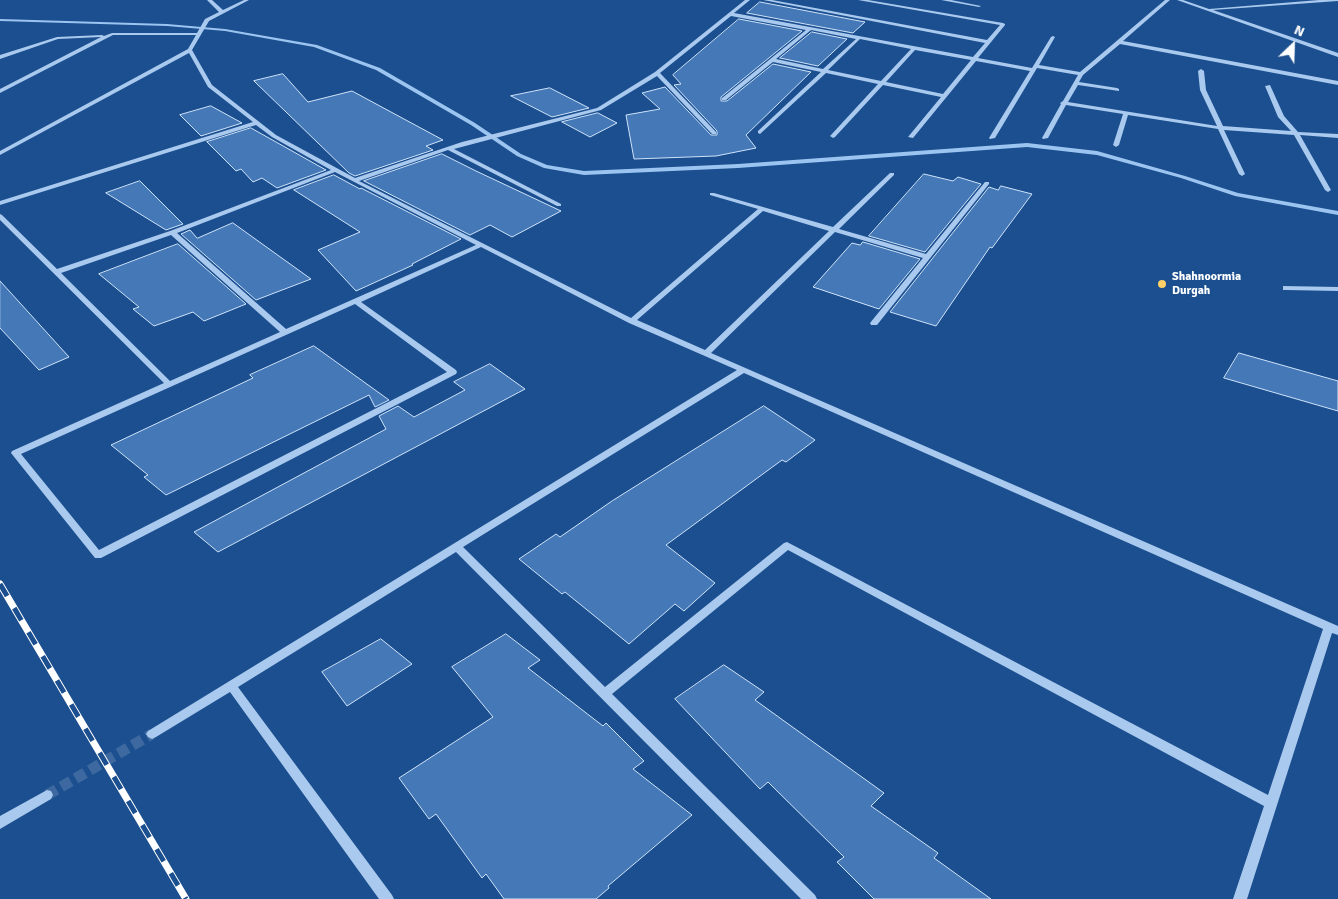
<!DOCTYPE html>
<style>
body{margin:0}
#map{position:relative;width:1338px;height:899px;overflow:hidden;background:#1b4f8f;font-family:Signika,sans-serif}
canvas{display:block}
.north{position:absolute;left:1268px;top:20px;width:50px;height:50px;-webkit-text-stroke:4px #1b4f8f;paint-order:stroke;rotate:24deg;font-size:14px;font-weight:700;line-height:20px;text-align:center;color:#fff}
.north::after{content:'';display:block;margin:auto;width:18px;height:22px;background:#fff;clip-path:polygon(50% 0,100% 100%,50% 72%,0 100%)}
</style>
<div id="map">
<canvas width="1338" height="899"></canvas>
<div class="north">N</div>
</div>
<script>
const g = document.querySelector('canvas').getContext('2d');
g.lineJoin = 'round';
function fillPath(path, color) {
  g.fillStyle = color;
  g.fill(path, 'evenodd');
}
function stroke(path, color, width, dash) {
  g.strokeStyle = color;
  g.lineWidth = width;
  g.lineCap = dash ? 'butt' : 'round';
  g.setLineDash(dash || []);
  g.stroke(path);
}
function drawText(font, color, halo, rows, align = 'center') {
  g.font = font + ' Signika,sans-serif';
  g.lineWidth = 4;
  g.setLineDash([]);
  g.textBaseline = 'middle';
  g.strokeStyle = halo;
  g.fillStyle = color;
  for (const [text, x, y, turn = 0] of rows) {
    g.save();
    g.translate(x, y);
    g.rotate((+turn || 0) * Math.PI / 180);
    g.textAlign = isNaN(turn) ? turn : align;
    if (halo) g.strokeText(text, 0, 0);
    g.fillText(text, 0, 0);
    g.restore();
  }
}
fillPath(new Path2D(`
 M 0,19 L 167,24 L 225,29 L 317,45 L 380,68 L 475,123 L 521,154 L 547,165 L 584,171 L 738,164 L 1027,143 L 1097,151 L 1185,176 L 1238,193 L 1338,211 L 1338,215 L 1235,196 L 1181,178 L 1097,155 L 1027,147 L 738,168 L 584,175 L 544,168 L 517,156 L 471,125 L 376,70 L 314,47 L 225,31 L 167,26 L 0,21 Z`), '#9cc4f0');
const building = new Path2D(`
 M 760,2 L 865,22 L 853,33 L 747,13 Z
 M 739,19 L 802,31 L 721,97 L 721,101 L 727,101 L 773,64 L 811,72 L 746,135 L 756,148 L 716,156 L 634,159 L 626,115 L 660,109 L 642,93 L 665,87 L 711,135 L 717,135 L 717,131 L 674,85 L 681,84 L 673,75 Z
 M 812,32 L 847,39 L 818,66 L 780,58 Z
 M 283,74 L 308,102 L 352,91 L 443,140 L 426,146 L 433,150 L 355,176 L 349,173 L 254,81 Z
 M 550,88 L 589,108 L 552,117 L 511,96 Z
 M 211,106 L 242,123 L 201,136 L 180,115 Z
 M 598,113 L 617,123 L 590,137 L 562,122 Z
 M 251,128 L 326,170 L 277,188 L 262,178 L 253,182 L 241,169 L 236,171 L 207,142 Z
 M 442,154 L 476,171 L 561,211 L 512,237 L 490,225 L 470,235 L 364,181 Z
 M 924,174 L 953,181 L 958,177 L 981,184 L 925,252 L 869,236 Z
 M 334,175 L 360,189 L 361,188 L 461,239 L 412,264 L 413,265 L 356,291 L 318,250 L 360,232 L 294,190 Z
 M 140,181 L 183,224 L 166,230 L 106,193 Z
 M 1001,186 L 1032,194 L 992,248 L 990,247 L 936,326 L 890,312 L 989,187 L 998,190 Z
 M 233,223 L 311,279 L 256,300 L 181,234 L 190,230 L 197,238 Z
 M 863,242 L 920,259 L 879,309 L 813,287 L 852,243 L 860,245 Z
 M 178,244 L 246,304 L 204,321 L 193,312 L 154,326 L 133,309 L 139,307 L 99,274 Z
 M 0,281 L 69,357 L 39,370 L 0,328 Z
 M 314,346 L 389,400 L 375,407 L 369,395 L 166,495 L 144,477 L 148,475 L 111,445 L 253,378 L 250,375 Z
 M 1239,353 L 1338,381 L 1338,411 L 1224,378 Z
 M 490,364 L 525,389 L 218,552 L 194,532 L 386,429 L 379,416 L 398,406 L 414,417 L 465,390 L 454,382 Z
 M 764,406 L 815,440 L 786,462 L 782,460 L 666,545 L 715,583 L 684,611 L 675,604 L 629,644 L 565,592 L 562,594 L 519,559 L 556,534 L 560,537 L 612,501 Z
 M 506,634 L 540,660 L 528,668 L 603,726 L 606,723 L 644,761 L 633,769 L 692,815 L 608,886 L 609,888 L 596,899 L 504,899 L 486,874 L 482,878 L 436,814 L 429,819 L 399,778 L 493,717 L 452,667 Z
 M 381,639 L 412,664 L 347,706 L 322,672 Z
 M 724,665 L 764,692 L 755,700 L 884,793 L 871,806 L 938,853 L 934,858 L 991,899 L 874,899 L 837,862 L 844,857 L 768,782 L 760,789 L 675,699 Z`);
fillPath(building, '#4478b7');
stroke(building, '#cfe3fa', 1);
stroke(new Path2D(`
 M 47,795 L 152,734`), '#3d69a0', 11, [11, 5.5]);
fillPath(new Path2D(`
 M 207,0 L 212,0 L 223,10 L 244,0 L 249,0 L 209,21 L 192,50 L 212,85 L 276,135 L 355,178 L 462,142 L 597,108 L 655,72 L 745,0 L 750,0 L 734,13 L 973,57 L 985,43 L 763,0 L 772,0 L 987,40 L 1000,25 L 858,0 L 868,0 L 1003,23 L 1005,24 L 1005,25 L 978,58 L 1032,68 L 1051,37 L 1053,36 L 1055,37 L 1039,65 L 1080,72 L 1165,0 L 1170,0 L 1123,41 L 1338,81 L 1338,85 L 1120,44 L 1083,75 L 1079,82 L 1117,88 L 1119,89 L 1119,91 L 1078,85 L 1068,102 L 1217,126 L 1200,90 L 1198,71 L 1201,69 L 1204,71 L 1206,90 L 1223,126 L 1291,131 L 1278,117 L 1265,86 L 1270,85 L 1284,116 L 1298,132 L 1338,134 L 1338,138 L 1300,135 L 1331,190 L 1328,192 L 1325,190 L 1294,135 L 1224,130 L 1245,174 L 1242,176 L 1239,174 L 1218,129 L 1128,115 L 1119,145 L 1116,147 L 1113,145 L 1123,114 L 1066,105 L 1048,138 L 1043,139 L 1042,138 L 1061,104 L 1060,103 L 1063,101 L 1078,75 L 1037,68 L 995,138 L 990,139 L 989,138 L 1030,71 L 976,61 L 913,138 L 908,137 L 941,97 L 883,85 L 835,137 L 833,138 L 830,136 L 831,135 L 878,84 L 826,73 L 760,134 L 758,133 L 758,131 L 821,72 L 773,62 L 726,100 L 722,100 L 722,98 L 806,30 L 731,16 L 660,73 L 716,132 L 716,134 L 712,134 L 657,76 L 601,110 L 454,149 L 561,204 L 561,206 L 557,206 L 448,150 L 359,181 L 631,318 L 758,209 L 710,195 L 710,193 L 714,193 L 833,227 L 890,173 L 894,173 L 894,175 L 839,229 L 926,254 L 985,182 L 989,182 L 989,184 L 877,325 L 871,325 L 870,323 L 923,258 L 835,232 L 711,353 L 1338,626 L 1338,635 L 1332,633 L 1247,899 L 1233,899 L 1264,806 L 788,550 L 612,694 L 815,895 L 817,899 L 801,899 L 456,552 L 238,687 L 392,895 L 394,899 L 379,899 L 230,692 L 156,737 L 152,739 L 148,737 L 146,734 L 148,731 L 737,370 L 629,323 L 481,247 L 361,302 L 456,370 L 457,372 L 456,374 L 101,558 L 95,558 L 11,453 L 12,451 L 164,383 L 0,220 L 0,214 L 2,215 L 57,269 L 170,231 L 331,170 L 272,137 L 256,125 L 0,205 L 0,201 L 253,122 L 208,87 L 189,53 L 0,155 L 0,151 L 188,49 L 196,35 L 113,35 L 0,93 L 0,89 L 101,37 L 58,39 L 0,59 L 0,55 L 57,37 L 102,35 L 104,36 L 112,33 L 197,33 L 205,19 L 219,12 ZM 811,30 L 856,39 L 823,69 L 776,59 ZM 860,39 L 911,49 L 881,81 L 828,70 ZM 915,50 L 971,60 L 943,94 L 886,82 ZM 335,172 L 476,245 L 286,329 L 177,233 ZM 763,211 L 829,231 L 705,350 L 637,320 ZM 171,235 L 280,332 L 170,381 L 61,273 ZM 355,304 L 447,372 L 99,550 L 21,454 ZM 744,373 L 1323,629 L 1268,795 L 787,542 L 784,543 L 605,687 L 463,547 Z
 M 941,0 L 951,0 L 981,6 L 979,7 Z
 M 1177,0 L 1183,0 L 1209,9 L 1319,0 L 1338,0 L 1338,1 L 1213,10 L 1338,53 L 1338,57 Z
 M 1283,286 L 1338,287 L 1338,291 L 1286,290 L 1283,290 Z
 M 47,790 L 51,791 L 53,795 L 51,799 L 0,829 L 0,816 Z`), '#a9c9ee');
const rail = new Path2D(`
 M 0,584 L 186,899`);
stroke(rail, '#fff', 7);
stroke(rail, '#1b4f8f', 5, [14]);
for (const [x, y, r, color] of [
 [1162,284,5,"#ffd166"]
]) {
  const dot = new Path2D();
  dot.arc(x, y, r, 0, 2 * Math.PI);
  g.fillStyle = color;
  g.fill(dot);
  stroke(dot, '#1b4f8f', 2);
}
drawText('bold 12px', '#fff', '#1b4f8f', [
 ["Shahnoormia",1172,277],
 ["Durgah",1172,291]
], 'left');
</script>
